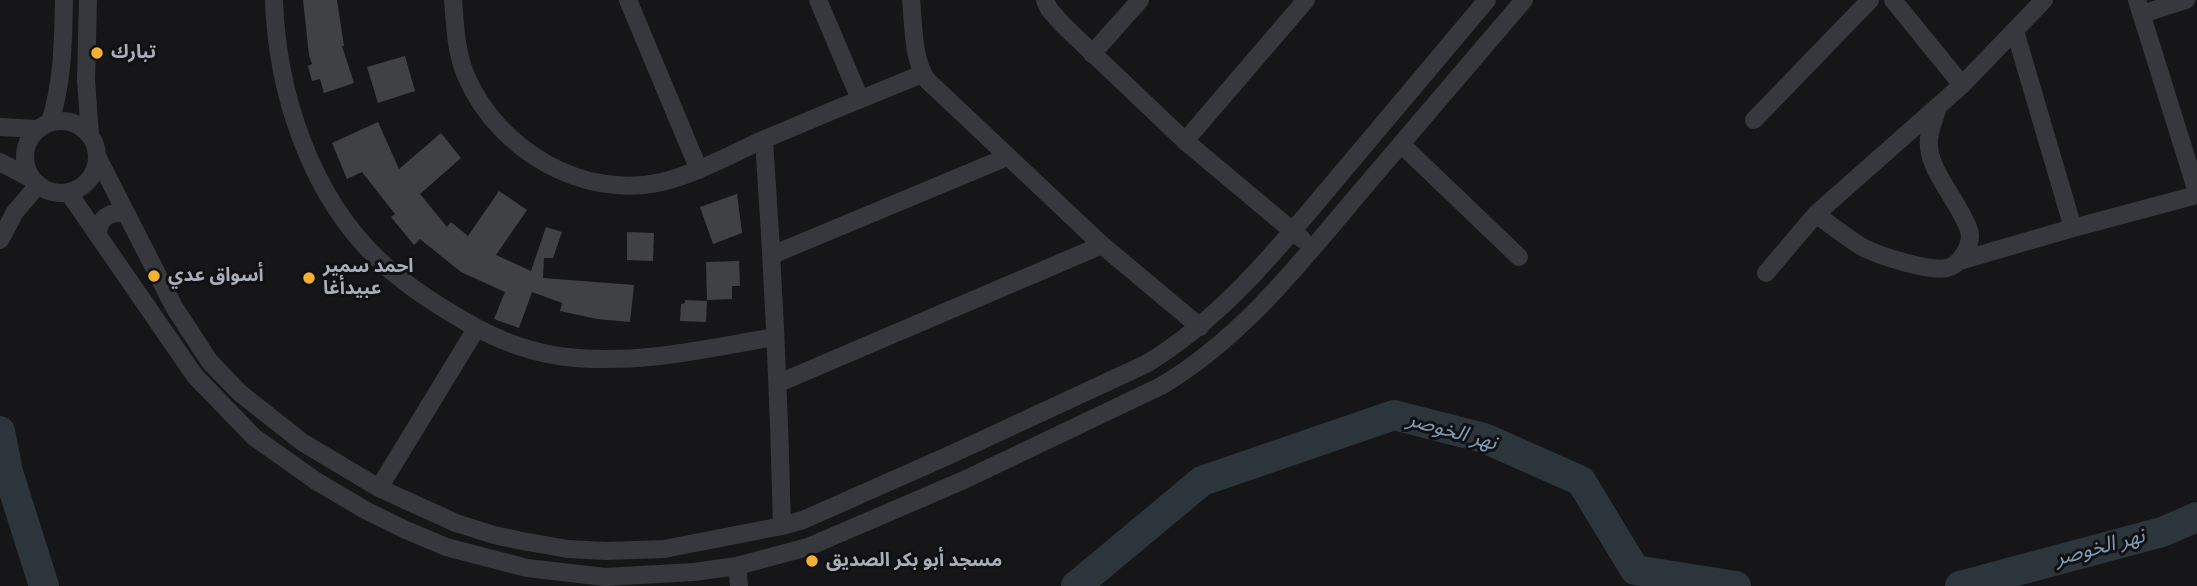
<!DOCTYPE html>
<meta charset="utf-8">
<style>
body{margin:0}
canvas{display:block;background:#161618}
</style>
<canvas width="2197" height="586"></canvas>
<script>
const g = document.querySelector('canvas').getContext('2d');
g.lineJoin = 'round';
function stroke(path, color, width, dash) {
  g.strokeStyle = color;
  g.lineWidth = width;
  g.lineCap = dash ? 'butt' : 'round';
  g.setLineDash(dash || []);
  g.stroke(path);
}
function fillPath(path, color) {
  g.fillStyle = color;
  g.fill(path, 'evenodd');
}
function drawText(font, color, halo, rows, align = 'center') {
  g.font = font + ' "DM Sans","Noto Sans Arabic",sans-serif';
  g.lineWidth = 6;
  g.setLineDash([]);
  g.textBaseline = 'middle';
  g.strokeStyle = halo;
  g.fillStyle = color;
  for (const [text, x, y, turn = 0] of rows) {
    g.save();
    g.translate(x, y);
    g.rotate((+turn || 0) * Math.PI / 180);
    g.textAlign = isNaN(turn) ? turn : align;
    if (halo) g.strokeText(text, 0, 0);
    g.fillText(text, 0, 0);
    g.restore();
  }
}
stroke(new Path2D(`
 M 0,431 L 8,472 L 44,586
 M 1076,586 L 1202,481 L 1394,415 L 1484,438 L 1581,481 L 1635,570 L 1736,586
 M 1960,586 L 2162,532 L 2197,517`), '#2c353c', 30);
fillPath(new Path2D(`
 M 303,0 L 337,0 L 344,46 L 342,46 L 354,83 L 324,93 L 320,79 L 312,81 L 308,66 L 312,64 L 309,55 Z
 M 405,56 L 415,91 L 378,103 L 367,67 Z
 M 378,122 L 399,169 L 441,133 L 461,158 L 420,194 L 447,227 L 451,222 L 468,236 L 499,191 L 527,210 L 496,255 L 531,271 L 546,227 L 562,232 L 553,258 L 544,258 L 543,278 L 634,285 L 630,322 L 597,319 L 560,311 L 562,303 L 532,292 L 519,328 L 494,319 L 505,292 L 461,272 L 420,239 L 414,245 L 391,217 L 395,214 L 362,172 L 347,179 L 332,143 Z
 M 737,194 L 742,233 L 713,244 L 700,207 Z
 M 627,232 L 654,233 L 653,261 L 627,260 Z
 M 739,261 L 740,286 L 732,286 L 732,299 L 707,300 L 706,262 Z
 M 685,300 L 707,301 L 706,322 L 680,321 L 681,304 L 685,303 Z`), '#404145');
stroke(new Path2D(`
 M 88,0 L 86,80 L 90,135
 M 274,0 C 277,92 310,195 379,260 C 400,280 426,298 451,313 C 485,334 519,350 559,356 C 632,366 702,350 774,337
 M 453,0 C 455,26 456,54 467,78 C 499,150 582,200 662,182 C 698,173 731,154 765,139 C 817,117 870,95 922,74
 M 628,0 L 699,170
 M 818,0 L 860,99
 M 911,0 C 914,25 912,61 928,81 L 1102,245 L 1200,327
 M 1045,0 L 1049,9 L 1062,24 L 1185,141 L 1302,239
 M 1893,0 L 1962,85
 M 2137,0 L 2197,192
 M 2142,14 L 2186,0
 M 2015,31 L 2073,228
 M 1092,54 L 1140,0
 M 1754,120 L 1870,0
 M25 157a36 36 0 1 1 72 0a36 36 0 1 1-72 0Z
 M 50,122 C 63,82 63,42 64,0
 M 0,127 L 37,129
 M 764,140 C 773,269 779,397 782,526
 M 1185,141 L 1306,0
 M 1401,144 L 1519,257
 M 97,156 L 174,307 L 210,362 L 240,393 L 302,442 L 379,488 L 456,523 L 494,535 L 522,541 L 568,549 L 606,551 L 664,549 L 782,526 L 803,520 L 952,454 L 1146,364 C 1224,317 1281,245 1339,176 C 1388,117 1438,59 1487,0
 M 0,162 L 30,178
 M 68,192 L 195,376 L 254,437 L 316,481 L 367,511 L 406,530 L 446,547 L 527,568 L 605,577 L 694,572 L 737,566 L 808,547 L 964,480 L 1161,386 C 1239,340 1297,267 1355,198 C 1411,132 1467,66 1524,0
 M 1816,214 C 1832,226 1847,238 1864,248 C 1880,256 1930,272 1947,268 C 1960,265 1970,248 1970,235 C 1969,225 1962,215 1957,206 C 1946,186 1926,162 1929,138 C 1931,127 1935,117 1938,107
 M 98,235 C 98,218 111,209 127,215
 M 0,240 L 15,212 L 38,185
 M 772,255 L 1007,157
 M 1959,261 L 2073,228 L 2197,195
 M 1766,273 L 1816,214 L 1962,85 L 2044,0
 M 779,383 L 1102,245
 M 379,488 L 476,329
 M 737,566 L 739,586`), '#37383d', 18);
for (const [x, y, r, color] of [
 [97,53,7,"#f2b134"],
 [154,276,7,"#f2b134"],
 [309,278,7,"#f2b134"],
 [812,561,7,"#f2b134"]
]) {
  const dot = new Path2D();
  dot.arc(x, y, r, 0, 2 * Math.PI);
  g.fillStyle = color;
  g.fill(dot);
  stroke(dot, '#111113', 2.5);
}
drawText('bold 19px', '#a8adb8', '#111113', [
 ["تبارك",111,53],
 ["احمد سمير",323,267],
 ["عبيدأغا",323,289],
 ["أسواق عدي",168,276],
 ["مسجد أبو بكر الصديق",826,561]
], 'left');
drawText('italic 21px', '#7f9bb3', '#111113', [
 ["نهر الخوصر",1452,432,16],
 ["نهر الخوصر",2100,548,-15]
]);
</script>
